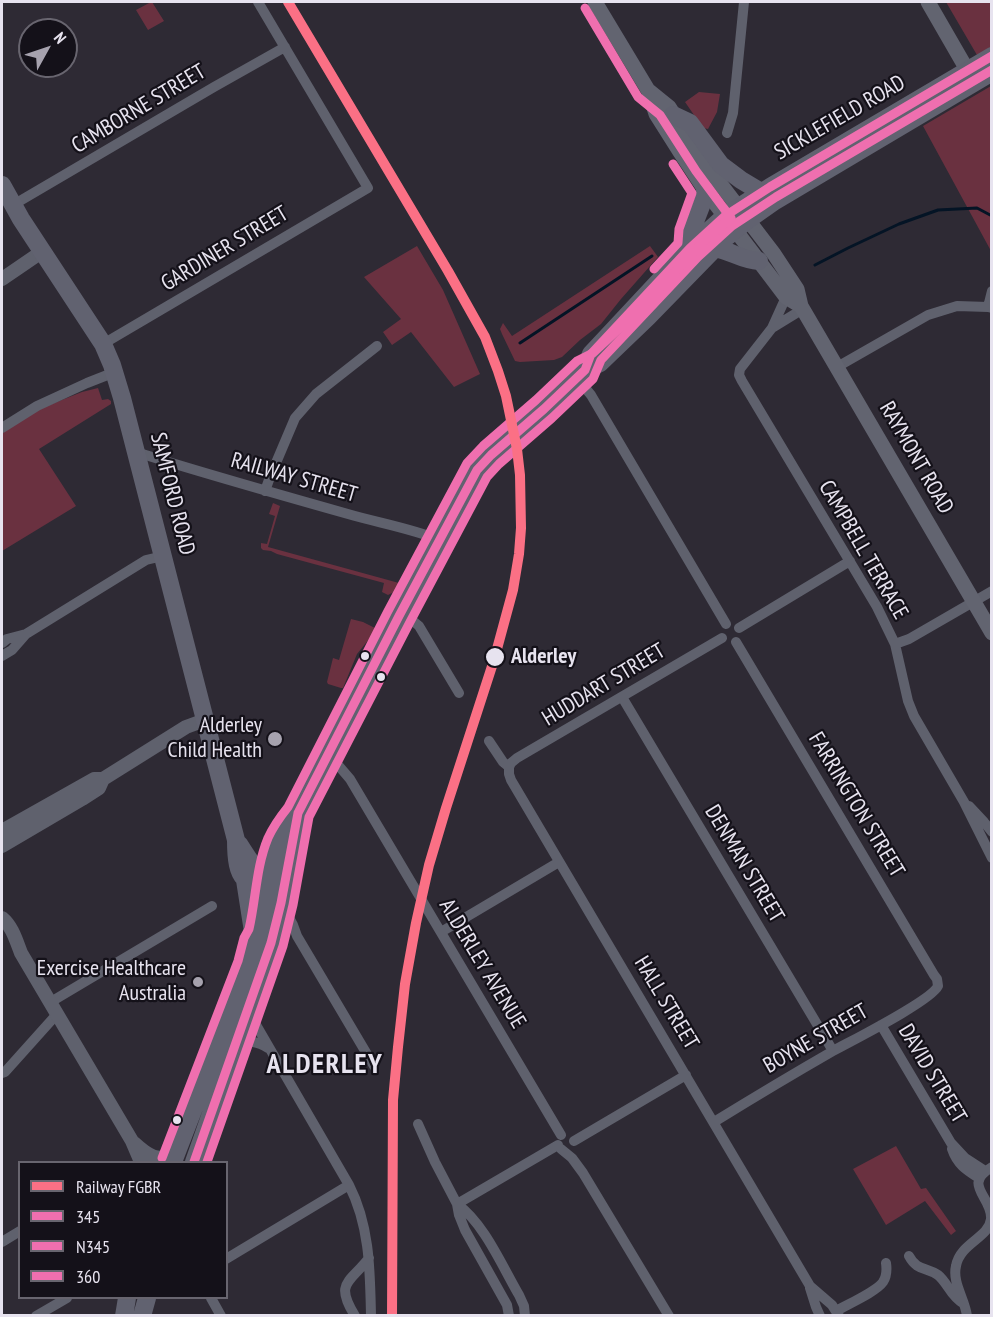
<!DOCTYPE html>
<style>
body{margin:0}
#map{position:relative;width:993px;height:1317px;overflow:hidden;background:#2e2a34;font-family:"PT Sans Narrow",sans-serif}
canvas{display:block}
.frame{position:absolute;inset:0;border:3px solid #e7e3ef;pointer-events:none}
.legend{position:absolute;left:18px;top:1161px;width:210px;height:138px;box-sizing:border-box;background:#141119;border:2px solid #68656f;margin:0;padding:8px 10px;list-style:none;font-size:18px;color:#e7e3ef}
.legend li{display:flex;align-items:center;gap:12px;height:30px}
.legend b{width:30px;border:2px solid #68656f}
.north{position:absolute;left:18px;top:18px;width:60px;height:60px;box-sizing:border-box;background:#141119;border:2px solid #68656f;border-radius:50%;rotate:50deg;font-size:16px;font-weight:700;line-height:24px;text-align:center;color:#e7e3ef}
.north::after{content:'';display:block;margin:auto;width:21px;height:27px;background:#a6a2ae;clip-path:polygon(50% 0,100% 100%,50% 72%,0 100%)}
</style>
<div id="map">
<canvas width="993" height="1317"></canvas>
<div class="frame"></div>
<ul class="legend">
<li><b style="height:8px;background:#fb7085"></b>Railway FGBR</li>
<li><b style="height:8px;background:#ef6faf"></b>345</li>
<li><b style="height:8px;background:#ef6faf"></b>N345</li>
<li><b style="height:8px;background:#ef6faf"></b>360</li>
</ul>
<div class="north">N</div>
</div>
<script>
const g = document.querySelector('canvas').getContext('2d');
g.lineJoin = 'round';
function fillPath(path, color) {
  g.fillStyle = color;
  g.fill(path, 'evenodd');
}
function stroke(path, color, width, dash) {
  g.strokeStyle = color;
  g.lineWidth = width;
  g.lineCap = dash ? 'butt' : 'round';
  g.setLineDash(dash || []);
  g.stroke(path);
}
function drawText(font, color, halo, rows, align = 'center') {
  g.font = font + ' "PT Sans Narrow",sans-serif';
  g.lineWidth = 4.5;
  g.setLineDash([]);
  g.textBaseline = 'middle';
  g.strokeStyle = halo;
  g.fillStyle = color;
  for (const [text, x, y, turn = 0] of rows) {
    g.save();
    g.translate(x, y);
    g.rotate((+turn || 0) * Math.PI / 180);
    g.textAlign = isNaN(turn) ? turn : align;
    if (halo) g.strokeText(text, 0, 0);
    g.fillText(text, 0, 0);
    g.restore();
  }
}
fillPath(new Path2D(`
 M 151,2 L 152,2 L 164,21 L 148,30 L 136,10 Z
 M 946,2 L 991,2 L 991,79 Z
 M 991,86 L 991,251 L 923,126 Z
 M 699,92 L 720,94 L 717,112 L 708,129 L 703,128 L 685,102 Z
 M 417,246 L 443,290 L 480,374 L 454,387 L 411,332 L 392,345 L 383,332 L 401,319 L 364,277 Z
 M 650,246 L 658,257 L 621,299 L 601,324 L 580,340 L 562,357 L 554,360 L 520,362 L 515,361 L 502,334 L 500,329 L 503,323 L 512,336 Z
 M 98,388 L 102,400 L 108,399 L 111,401 L 111,404 L 39,449 L 76,506 L 2,551 L 2,433 L 39,409 L 82,392 Z
 M 273,503 L 280,506 L 268,547 L 399,583 L 394,592 L 388,595 L 382,592 L 384,583 L 277,554 L 271,551 L 263,550 L 261,548 L 261,543 L 267,544 L 275,516 L 269,514 Z
 M 351,619 L 363,622 L 375,628 L 370,638 L 357,654 L 343,688 L 341,688 L 328,684 L 327,682 L 333,658 L 339,660 Z
 M 896,1146 L 921,1189 L 926,1188 L 956,1231 L 951,1235 L 925,1201 L 886,1225 L 853,1169 Z`), '#6a3140');
stroke(new Path2D(`
 M 815,265 L 848,248 L 899,224 L 938,210 L 977,208 L 992,216
 M 520,343 L 652,256`), '#041425', 3);
stroke(new Path2D(`
 M 727,133 L 733,113 L 744,2
 M 13,205 L 214,87 L 285,47
 M 786,297 L 772,328 L 740,369 L 739,375 L 742,381 L 877,607 L 895,644 L 908,701 L 914,716 L 964,802 L 992,858
 M 988,307 L 992,291
 M 772,328 L 803,309
 M 103,344 L 368,188 L 258,2
 M 837,367 L 928,315 L 957,306 L 988,307 L 992,308
 M 577,378 L 591,395 L 726,624
 M 2,428 L 37,406 L 87,383 L 115,372
 M 136,452 C 206,474 277,494 348,514 C 379,523 410,528 440,540
 M 265,491 L 270,477 L 295,418 L 316,394 L 377,346
 M 399,616 L 413,621 L 419,626 L 459,693
 M 739,628 L 850,561
 M 2,643 L 7,639 L 26,634 L 146,560 L 163,556
 M 895,644 L 909,639 L 992,591
 M 2,656 L 12,650 L 26,634
 M 622,697 L 833,1051
 M 489,741 L 503,762 L 509,767 L 509,774 L 511,780 L 810,1286 L 832,1305 L 839,1316
 M 326,759 L 338,765 L 350,779 L 561,1135
 M 509,767 L 511,763 L 517,758 L 722,638
 M 969,806 L 984,822 L 992,832
 M 281,903 L 293,925 L 297,936 L 374,1066
 M 441,932 L 559,862
 M 49,1003 L 212,906
 M 248,1011 L 349,1185 C 370,1226 370,1271 371,1316
 M 881,1025 L 951,1143 L 965,1158 L 985,1171
 M 237,1042 C 250,1041 257,1041 268,1048
 M 2,1073 L 5,1072 L 57,1014
 M 714,1122 C 753,1098 793,1074 833,1051 C 851,1041 931,1001 938,986 L 937,979 L 934,975 L 736,642
 M 418,1124 L 435,1162 L 457,1204 L 459,1215 L 465,1230 L 507,1305 L 509,1316
 M 574,1141 L 686,1075
 M 561,1149 L 572,1158 L 583,1173 L 669,1316
 M 952,1149 C 957,1164 966,1170 979,1178
 M 457,1204 C 484,1223 502,1266 519,1295 L 524,1306 L 525,1316
 M 457,1204 L 558,1145
 M 2,1242 L 20,1231
 M 909,1256 C 917,1271 926,1267 938,1275 C 948,1283 950,1296 964,1304
 M 226,1259 L 349,1185
 M 810,1288 L 816,1307 L 820,1316
 M 211,1298 L 221,1316
 M 836,1311 C 848,1304 876,1292 883,1282 C 887,1276 887,1270 886,1263
 M 36,1316 L 67,1298
 M 355,1316 C 334,1282 350,1283 369,1258
 M 967,1316 C 965,1299 952,1283 956,1266 C 960,1243 989,1238 991,1219 C 993,1197 961,1185 992,1167`), '#5f616d', 10);
stroke(new Path2D(`
 M 2,279 L 43,251
 M 2,831 L 94,779 L 103,779
 M 2,846 L 82,799 L 99,788 L 103,779 L 186,727 L 205,720
 M 2,918 C 12,926 16,940 21,953 L 132,1141 L 141,1162
 M 134,1143 C 148,1156 158,1163 177,1153`), '#5f616d', 14);
stroke(new Path2D(`
 M 595,2 L 648,90 L 656,114 L 680,152 L 705,190 L 786,297 L 801,306
 M 928,2 L 973,80
 M 648,90 L 669,107 L 706,165 L 774,254 L 797,289 L 801,306 L 992,633`), '#626470', 15);
stroke(new Path2D(`
 M 673,115 L 690,123 L 721,165 L 741,180 L 761,192
 M 2,185 L 21,219 L 103,344 L 112,365 L 122,398 L 236,840 C 236,883 245,884 282,894
 M 690,248 L 691,232 L 703,201 L 705,190
 M 714,248 C 732,251 741,260 759,261
 M 588,362 L 591,354 L 690,248 L 725,216 L 770,187 L 992,56
 M 239,844 C 249,860 259,876 275,886
 M 245,880 L 254,938
 M 173,1162 L 236,999 L 249,965 L 255,942 L 260,934 C 273,887 263,855 298,813 L 399,616 L 480,466 L 505,442 L 544,409 L 585,370 L 600,363 L 648,317 L 723,240 L 748,220 L 775,201 L 992,72
 M 194,1162 L 271,943 L 281,903 L 297,820
 M 124,1316 L 127,1298
 M 142,1316 L 147,1298`), '#616270', 18);
stroke(new Path2D(`
 M 194,1162 L 271,943 L 281,903 L 298,813 L 399,616 L 477,470 L 491,455 L 544,409 L 585,370 L 591,354 L 690,248 L 725,216 L 770,187 L 992,56`), '#ef6faf', 9);
stroke(new Path2D(`
 M 207,1162 L 283,946 L 293,905 L 309,817 L 410,622 L 487,477 L 499,464 L 552,418 L 593,379 L 601,360 L 698,257 L 732,226 L 776,197 L 992,70`), '#ef6faf', 9);
stroke(new Path2D(`
 M 654,269 L 678,243 L 679,229 L 692,193 L 673,164
 M 162,1158 L 238,961 L 244,938 L 249,929 C 256,899 256,867 268,838 C 273,827 280,817 288,807 L 388,611 L 467,463 L 483,446 L 536,400 L 577,361 L 593,353 L 640,309 L 705,240 L 731,218 L 696,171 L 660,115 L 638,97 L 585,8`), '#ef6faf', 9);
stroke(new Path2D(`
 M 288,2 L 448,271 L 485,337 L 498,371 L 506,396 L 517,449 L 520,475 L 521,528 L 519,554 L 513,590 L 494,660 L 446,808 L 429,865 L 416,923 L 405,984 L 398,1047 L 393,1100 L 392,1316`), '#fb7085', 10);
for (const [x, y, r, color] of [
 [365,656,5,"#e7e3ef"],
 [495,657,10,"#e7e3ef"],
 [381,677,5,"#e7e3ef"],
 [275,739,8,"#a6a2ae"],
 [198,982,6,"#a6a2ae"],
 [177,1120,5,"#e7e3ef"]
]) {
  const dot = new Path2D();
  dot.arc(x, y, r, 0, 2 * Math.PI);
  g.fillStyle = color;
  g.fill(dot);
  stroke(dot, '#141119', 2);
}
drawText('22px', '#e7e3ef', '#141119', [
 ["CAMBORNE STREET",139,109,-31],
 ["SICKLEFIELD ROAD",840,118,-30],
 ["GARDINER STREET",225,249,-31],
 ["RAYMONT ROAD",916,458,60],
 ["RAILWAY STREET",294,478,16],
 ["SAMFORD ROAD",172,494,76],
 ["CAMPBELL TERRACE",863,550,60],
 ["HUDDART STREET",604,685,-31],
 ["FARRINGTON STREET",856,805,59],
 ["DENMAN STREET",744,864,59],
 ["ALDERLEY AVENUE",482,964,59],
 ["HALL STREET",666,1003,59],
 ["BOYNE STREET",816,1039,-30],
 ["DAVID STREET",932,1074,59]
]);
drawText('bold 22px', '#e7e3ef', '#141119', [
 ["Alderley",511,657]
], 'left');
drawText('22px', '#e7e3ef', '#141119', [
 ["Alderley",262,726],
 ["Child Health",262,751],
 ["Exercise Healthcare",186,969],
 ["Australia",186,994]
], 'right');
g.letterSpacing = '1.5px';
drawText('bold 28px', '#e7e3ef', '#141119', [
 ["ALDERLEY",325,1065]
]);
g.letterSpacing = '0px';
</script>
